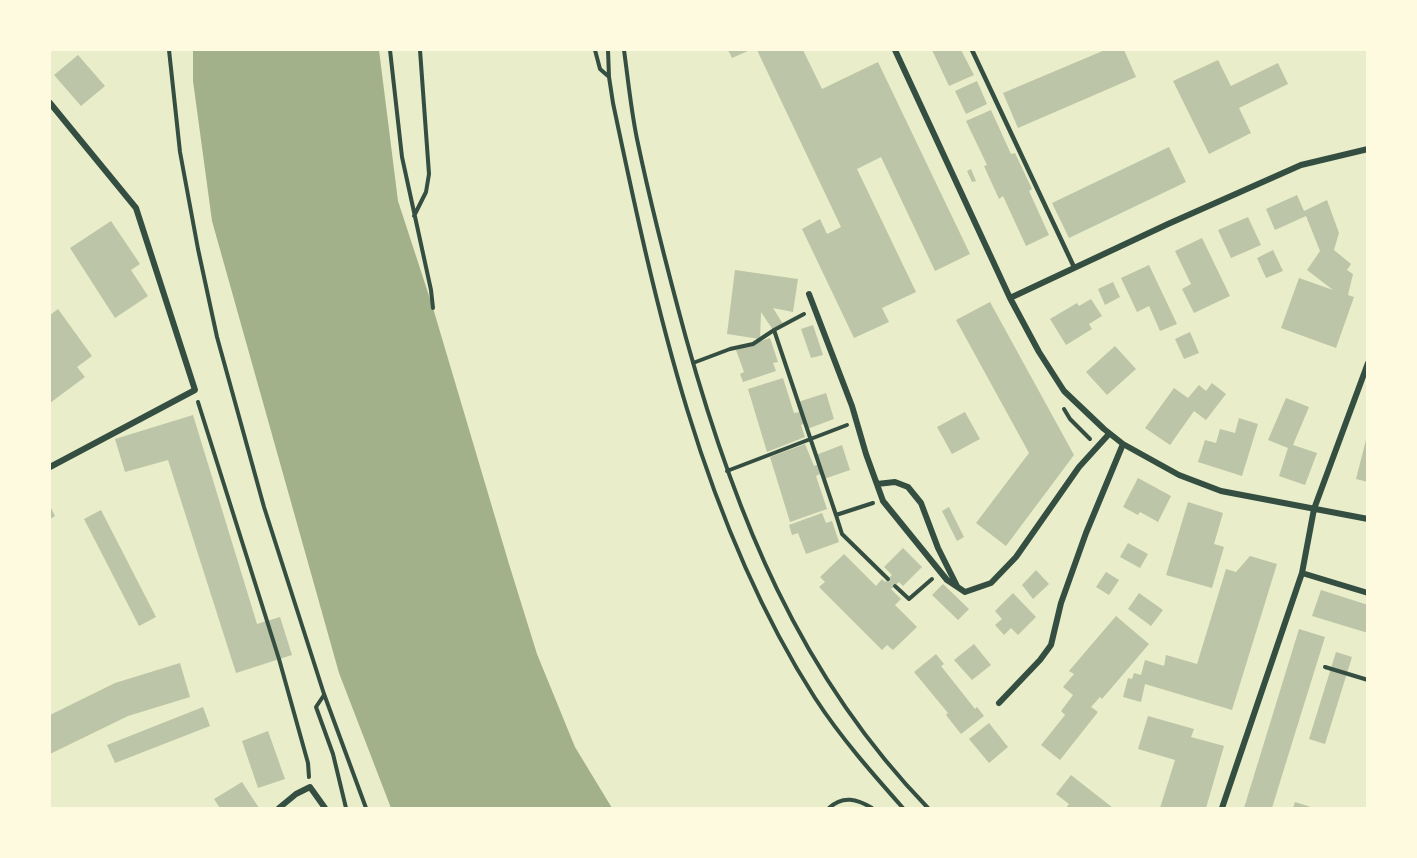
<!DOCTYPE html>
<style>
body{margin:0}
#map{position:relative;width:1417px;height:858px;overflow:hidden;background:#e9edc9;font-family:Montserrat,sans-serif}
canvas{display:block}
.frame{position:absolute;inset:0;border:51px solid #fefae0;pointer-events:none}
</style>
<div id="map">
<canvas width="1417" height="858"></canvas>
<div class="frame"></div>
</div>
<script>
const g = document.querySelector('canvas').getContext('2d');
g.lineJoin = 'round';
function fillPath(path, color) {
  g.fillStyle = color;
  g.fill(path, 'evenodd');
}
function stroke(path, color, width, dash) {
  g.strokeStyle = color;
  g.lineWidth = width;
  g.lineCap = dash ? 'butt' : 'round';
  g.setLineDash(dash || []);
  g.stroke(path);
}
fillPath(new Path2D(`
 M 193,50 L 379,50 L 398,201 L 433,308 L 509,564 L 537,654 L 575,747 L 612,808 L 391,808 L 339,673 L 212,221 L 193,81 Z`), '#a3b18a');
fillPath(new Path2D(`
 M 728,50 L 750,50 L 732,58 Z
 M 757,50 L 803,50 L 822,89 L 878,62 L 970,254 L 935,271 L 881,157 L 857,169 L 916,292 L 882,308 L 889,322 L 854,338 L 802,229 L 820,219 L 827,234 L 841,227 Z
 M 932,50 L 961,50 L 974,75 L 949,86 Z
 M 1105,50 L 1124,50 L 1136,77 L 1018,128 L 1003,93 Z
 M 78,55 L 105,86 L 81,106 L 54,75 Z
 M 1218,60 L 1231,86 L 1278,63 L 1288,84 L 1239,108 L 1251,133 L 1209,154 L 1173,81 Z
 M 977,81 L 987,104 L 966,114 L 955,91 Z
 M 991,110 L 1011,154 L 1015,153 L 1032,189 L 1029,191 L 1049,235 L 1026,246 L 1003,196 L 999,199 L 984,166 L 987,165 L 966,121 Z
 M 1169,147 L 1186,182 L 1069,238 L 1052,203 Z
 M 971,169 L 976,181 L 972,182 L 967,171 Z
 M 1297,195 L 1304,211 L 1327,200 L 1339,233 L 1334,250 L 1351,264 L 1347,270 L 1353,274 L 1348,295 L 1354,297 L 1336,348 L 1281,328 L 1299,278 L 1333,290 L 1307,270 L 1320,251 L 1306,216 L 1275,230 L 1266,209 Z
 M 1248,217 L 1261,245 L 1231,258 L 1218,230 Z
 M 111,221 L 140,264 L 131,270 L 148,296 L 115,318 L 70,248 Z
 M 1202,238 L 1230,296 L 1194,313 L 1182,289 L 1191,284 L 1175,251 Z
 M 1273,250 L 1283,271 L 1266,278 L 1257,258 Z
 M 1149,265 L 1177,324 L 1160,331 L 1149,306 L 1137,312 L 1121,278 Z
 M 735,270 L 798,279 L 793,312 L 773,308 L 783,324 L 773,330 L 761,312 L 760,339 L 727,334 Z
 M 1113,282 L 1120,297 L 1105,305 L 1098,289 Z
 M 1091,299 L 1102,316 L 1089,324 L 1092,329 L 1066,345 L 1050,319 L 1077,303 L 1079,306 Z
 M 990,302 L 1074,455 L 1006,546 L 976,523 L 1029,453 L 956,320 Z
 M 58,309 L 92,356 L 77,367 L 85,377 L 50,403 L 50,315 Z
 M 813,325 L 823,355 L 811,358 L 801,329 Z
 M 1190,332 L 1199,353 L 1184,359 L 1175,339 Z
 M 770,338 L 778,362 L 773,363 L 776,371 L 743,382 L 740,374 L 744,372 L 736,350 Z
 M 1115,346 L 1136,369 L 1107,395 L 1086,372 Z
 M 783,378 L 794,413 L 801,412 L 798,402 L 826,393 L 834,419 L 807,429 L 805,423 L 801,425 L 805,437 L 767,452 L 748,389 Z
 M 1212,383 L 1226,394 L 1206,420 L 1194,411 L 1170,445 L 1145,428 L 1174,388 L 1188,398 L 1199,385 L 1206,391 Z
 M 1286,398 L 1309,407 L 1293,445 L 1317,453 L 1305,485 L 1279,476 L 1288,448 L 1268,440 Z
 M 965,412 L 980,439 L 952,454 L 937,427 Z
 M 193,415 L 257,624 L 280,617 L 292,655 L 236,673 L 168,460 L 125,472 L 115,439 Z
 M 1239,418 L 1258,424 L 1242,476 L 1198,462 L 1205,440 L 1216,443 L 1220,429 L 1235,433 Z
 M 1367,436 L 1368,436 L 1368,482 L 1356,479 Z
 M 805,444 L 814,466 L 819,464 L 816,455 L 842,445 L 850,470 L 824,479 L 822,473 L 816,476 L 827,509 L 790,522 L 770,457 Z
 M 1138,478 L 1171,496 L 1158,522 L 1140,512 L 1138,515 L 1123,507 Z
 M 1188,502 L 1223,513 L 1214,544 L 1224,547 L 1212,588 L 1166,575 Z
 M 50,506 L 55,516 L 50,519 Z
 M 949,507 L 964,537 L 957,541 L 942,511 Z
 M 101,510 L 156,617 L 139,626 L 84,519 Z
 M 822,513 L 826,523 L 832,521 L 839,542 L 806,554 L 798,533 L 792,535 L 789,525 Z
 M 1128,543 L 1148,554 L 1140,568 L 1120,557 Z
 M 903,548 L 922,567 L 903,586 L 899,582 L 891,589 L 901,599 L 895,605 L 917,627 L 893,650 L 887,645 L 882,650 L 819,587 L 825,582 L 820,577 L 844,554 L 876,586 L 882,579 L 885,582 L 892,575 L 884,567 Z
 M 1250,556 L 1277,564 L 1232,710 L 1145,684 L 1141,702 L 1123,697 L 1128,678 L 1132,679 L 1134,673 L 1141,675 L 1145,660 L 1164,666 L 1166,655 L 1197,664 L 1226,569 L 1236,572 Z
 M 1036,570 L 1049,584 L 1033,599 L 1022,585 Z
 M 1106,572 L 1119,580 L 1109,595 L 1096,587 Z
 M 943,584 L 969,609 L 958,620 L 932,595 Z
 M 1321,590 L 1368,605 L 1368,633 L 1312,616 Z
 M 1013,593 L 1036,617 L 1018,635 L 1011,628 L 1004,635 L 995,625 L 1002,619 L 995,611 Z
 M 1139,593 L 1163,610 L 1151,626 L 1128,609 Z
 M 1116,616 L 1149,644 L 1102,699 L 1100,697 L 1091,707 L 1098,712 L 1060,760 L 1041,745 L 1065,715 L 1061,711 L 1073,695 L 1063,687 L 1074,674 L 1069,671 Z
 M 1299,629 L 1325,637 L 1297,727 L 1272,808 L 1244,808 Z
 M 974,644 L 991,665 L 972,680 L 954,660 Z
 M 1336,652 L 1352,657 L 1325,744 L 1309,739 Z
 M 936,654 L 944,664 L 941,666 L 975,709 L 977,707 L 984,716 L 961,734 L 946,715 L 948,713 L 914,672 Z
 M 180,663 L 190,697 L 128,716 L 50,754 L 50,715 L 115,683 Z
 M 203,707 L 210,726 L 115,763 L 107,745 Z
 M 1148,716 L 1194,729 L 1191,737 L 1224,746 L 1206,808 L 1160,808 L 1175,760 L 1138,749 Z
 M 989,723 L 1008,747 L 989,763 L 969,739 Z
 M 268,731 L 285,779 L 258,788 L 242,741 Z
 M 1071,775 L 1113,808 L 1066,808 L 1069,804 L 1056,794 Z
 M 242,782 L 259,808 L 220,808 L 214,799 Z
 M 1295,802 L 1314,808 L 1293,808 Z`), '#bcc5a7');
stroke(new Path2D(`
 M 169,50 L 180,152 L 198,249 L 217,337 L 264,507 L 324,694 L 366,808
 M 390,50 L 402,157 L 431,290 L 433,308
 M 595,50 L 600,69 L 608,76
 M 608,50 L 609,77 L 613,103 C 656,307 701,520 815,698 C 841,738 872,773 903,808
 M 624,50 C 628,79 631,110 637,139 C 651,206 668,272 686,338 C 735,514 799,675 928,808
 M 414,216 L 426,192 L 429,174 L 420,50
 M 804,314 L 774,330 L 836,515 L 873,503
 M 693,363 L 730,349 L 753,344 L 774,330
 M 198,402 L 279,659 L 308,763 L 309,777
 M 1064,409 L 1070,419 L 1090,439
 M 727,471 L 847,425
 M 836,515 L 842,534 L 888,579
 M 895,586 L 909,599 L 932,579
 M 1325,667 L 1368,680
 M 324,695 L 316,707 L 333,754 L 346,808
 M 829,808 C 843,795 857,799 872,808`), '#344e41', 4);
stroke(new Path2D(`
 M 972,50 L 1074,267`), '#344e41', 4.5);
stroke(new Path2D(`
 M 895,50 L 1010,298 L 1039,352 L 1064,391 L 1104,429 L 1123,444 L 1179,475 L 1221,491 L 1368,519
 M 50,103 L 136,208 L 195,390 L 50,467
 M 809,294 L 852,406 L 866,454 L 883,501 L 947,580 L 965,592 L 991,583 L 1016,557 L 1079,467 L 1109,434
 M 1010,298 L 1168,224 L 1301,165 L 1368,149
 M 877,484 L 895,482 L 908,487 L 921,503 L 938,548 L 957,586
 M 1302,573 L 1368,593
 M 999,703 L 1040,660 L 1051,645 L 1061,603 L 1086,533 L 1123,444
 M 279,808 L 296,794 L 310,787 L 325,808
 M 1222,808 L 1302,573 L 1314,509 L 1368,363`), '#344e41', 6);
</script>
